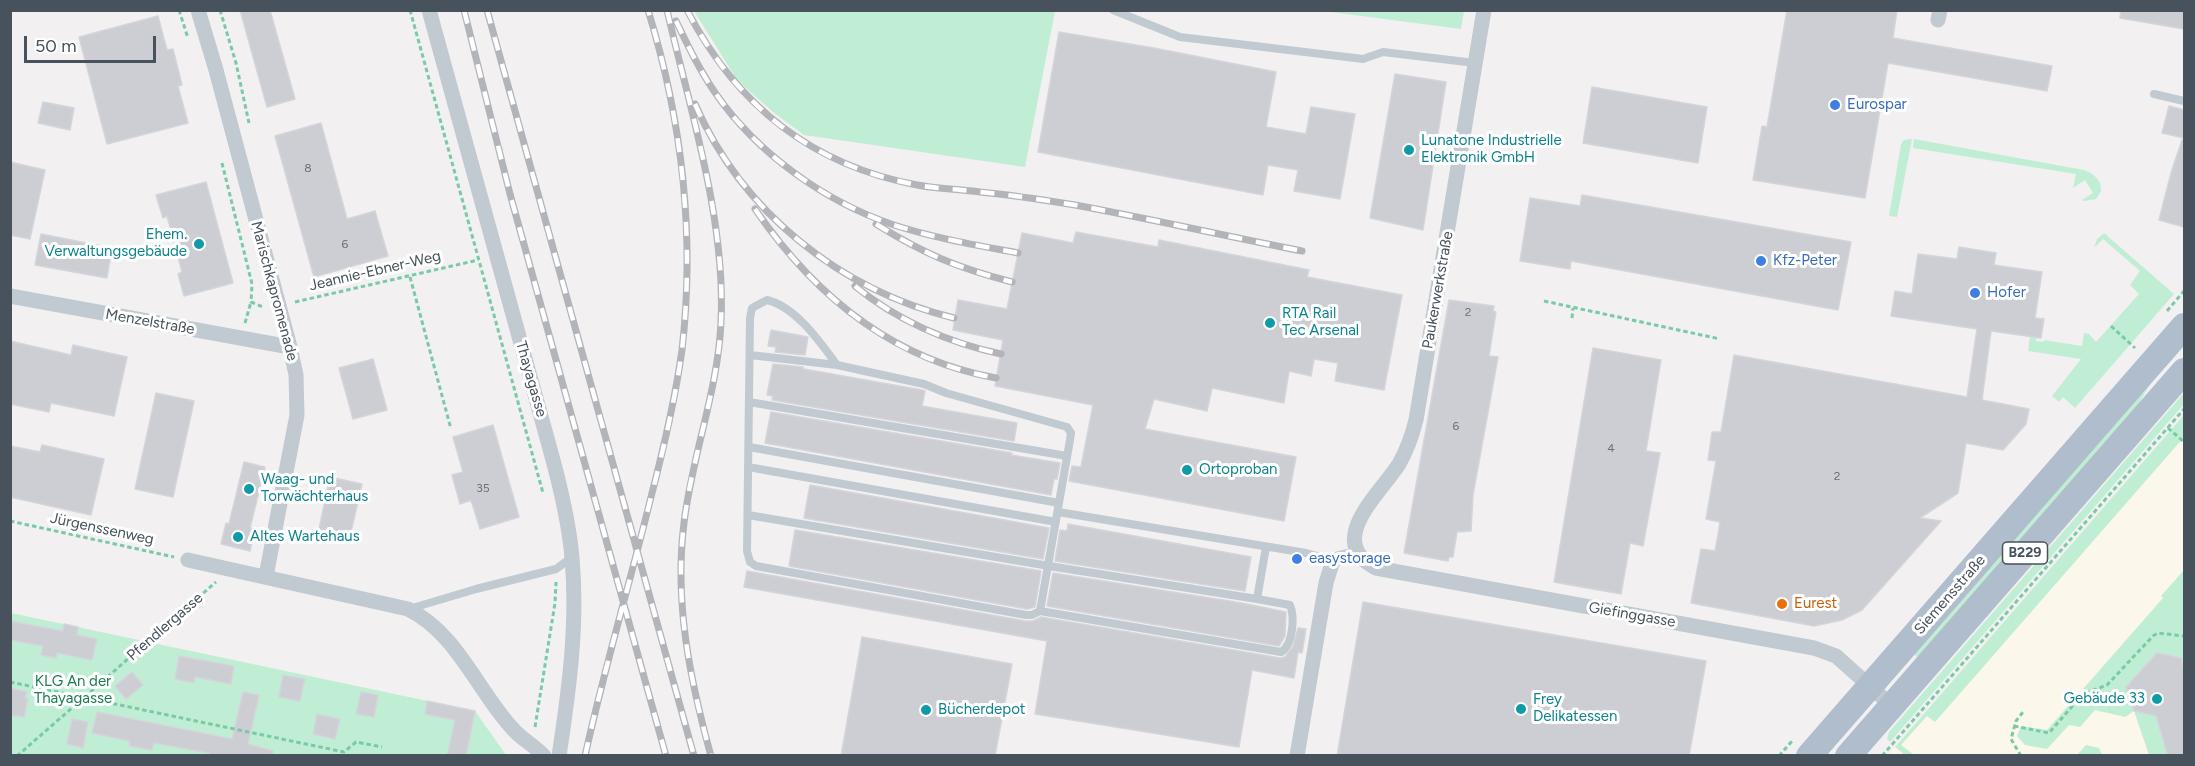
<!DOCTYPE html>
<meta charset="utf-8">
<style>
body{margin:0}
#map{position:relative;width:2195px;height:766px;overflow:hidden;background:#f2f0f0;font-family:Figtree,sans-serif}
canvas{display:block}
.frame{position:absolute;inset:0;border:12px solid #48525c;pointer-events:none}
.scale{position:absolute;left:24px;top:36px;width:132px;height:27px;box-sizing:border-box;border:3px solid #48525c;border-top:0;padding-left:8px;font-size:18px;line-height:21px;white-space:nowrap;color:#48525c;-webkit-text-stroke:4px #fff;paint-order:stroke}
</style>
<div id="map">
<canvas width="2195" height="766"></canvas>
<div class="frame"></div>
<div class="scale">50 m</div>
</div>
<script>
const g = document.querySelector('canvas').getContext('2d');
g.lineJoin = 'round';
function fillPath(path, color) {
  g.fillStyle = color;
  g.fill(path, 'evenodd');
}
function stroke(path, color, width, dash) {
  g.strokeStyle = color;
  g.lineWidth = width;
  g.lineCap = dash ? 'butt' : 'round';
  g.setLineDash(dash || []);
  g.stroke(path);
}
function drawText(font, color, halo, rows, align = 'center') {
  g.font = font + ' Figtree,sans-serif';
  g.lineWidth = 6;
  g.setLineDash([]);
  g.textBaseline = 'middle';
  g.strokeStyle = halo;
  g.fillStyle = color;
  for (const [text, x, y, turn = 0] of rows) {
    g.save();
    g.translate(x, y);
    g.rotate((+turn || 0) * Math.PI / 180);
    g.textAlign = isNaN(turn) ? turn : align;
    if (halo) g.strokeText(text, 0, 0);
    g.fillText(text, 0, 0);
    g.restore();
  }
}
fillPath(new Path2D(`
 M 2184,415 L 2184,755 L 1887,756 L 1895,747 Z`), '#fbf7ea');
fillPath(new Path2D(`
 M 694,11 L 1055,11 L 1025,167 L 804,135 L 773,112 L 737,80 Z
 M 1323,11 L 1464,11 L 1461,29 Z
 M 1912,139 L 1897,217 L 1889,216 L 1901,144 L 1904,140 Z
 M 1914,139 L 2084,170 C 2094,174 2102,180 2101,191 L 2096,199 L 2084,201 L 2082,200 L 2093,193 L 2085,180 L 2073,188 L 2076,174 L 1913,148 Z
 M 2104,233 L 2174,294 L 2075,408 L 2063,397 L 2059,402 L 2052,396 L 2081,359 L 2028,351 L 2030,337 L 2036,338 L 2036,341 L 2044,342 L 2044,340 L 2082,346 L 2084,333 L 2089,334 L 2096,342 L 2139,294 L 2130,285 L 2140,271 L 2103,239 L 2094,248 L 2097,239 Z
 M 2184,339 L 2184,346 L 2150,384 L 2133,414 L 1920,659 L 1911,652 Z
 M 2184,393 L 2184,404 L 1890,742 L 1887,739 L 1889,732 Z
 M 2184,415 L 2184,437 L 1935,722 L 1927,716 L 1901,745 L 1914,755 L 1905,755 L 1895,747 Z
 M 2184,570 L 2184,669 L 2181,658 L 2157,653 L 2126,687 L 2134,710 L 2156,716 L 2168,755 L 2149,755 L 2134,711 L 2125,717 L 2095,710 L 2080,727 L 2069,725 L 2047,749 L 2025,745 L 2017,736 L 2021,726 L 2047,730 L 2163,598 L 2161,596 Z
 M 11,613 L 475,711 L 506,755 L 11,756 Z
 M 2086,745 L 2099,748 L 2102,755 L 2077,755 Z`), '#c0eed4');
const building = new Path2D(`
 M 240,10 L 270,10 L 295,99 L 267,107 Z
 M 1787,10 L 1897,10 L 1893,38 L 2052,66 L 2047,91 L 1888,63 L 1865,198 L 1753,180 L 1762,126 L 1767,127 Z
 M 2121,10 L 2184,10 L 2184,29 L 2120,18 Z
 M 158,16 L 167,50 L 173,49 L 182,85 L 178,86 L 188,123 L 107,144 L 79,37 Z
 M 1059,32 L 1154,48 L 1276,72 L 1266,127 L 1306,134 L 1311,107 L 1355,114 L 1340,199 L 1294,191 L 1298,170 L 1268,165 L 1263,195 L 1038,152 Z
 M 1395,74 L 1446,82 L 1423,230 L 1370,218 Z
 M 1592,87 L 1707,107 L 1698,163 L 1583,143 Z
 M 43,102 L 74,108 L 70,130 L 38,123 Z
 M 2169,106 L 2184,110 L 2184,138 L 2162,133 Z
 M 321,123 L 347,219 L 375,211 L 388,256 L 314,277 L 275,136 Z
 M 2182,140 L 2184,140 L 2184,227 L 2159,220 L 2171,173 Z
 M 10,162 L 45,170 L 30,239 L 10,235 Z
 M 206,182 L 233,283 L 184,296 L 178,274 L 182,272 L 167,216 L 163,218 L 156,195 Z
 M 1582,195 L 1851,242 L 1838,310 L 1571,261 L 1570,269 L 1520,261 L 1530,198 L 1580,206 Z
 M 1076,232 L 1158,247 L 1159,240 L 1309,270 L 1307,277 L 1402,295 L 1384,390 L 1335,381 L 1338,363 L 1314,359 L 1311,376 L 1289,371 L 1284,403 L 1212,388 L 1207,411 L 1154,399 L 1145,429 L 1296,457 L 1284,521 L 1069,481 L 1072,466 L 1081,467 L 1093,405 L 995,386 L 1003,340 L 953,330 L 958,300 L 1007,309 L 1022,233 L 1073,243 Z
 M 41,234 L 112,248 L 107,278 L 35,265 Z
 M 1959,247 L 1996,253 L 1994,265 L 2042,272 L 2035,318 L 2044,319 L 2041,338 L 1991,331 L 1982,400 L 2029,409 L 2026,424 L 2003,450 L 1966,443 L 1958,493 L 1920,518 L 1941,521 L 1862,610 L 1842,620 L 1814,626 L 1691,603 L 1701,549 L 1715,551 L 1718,535 L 1720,522 L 1706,519 L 1716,461 L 1708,460 L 1712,432 L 1721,432 L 1734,355 L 1967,397 L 1977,329 L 1891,316 L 1895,291 L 1912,294 L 1918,254 L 1957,259 Z
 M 1449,300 L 1494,306 L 1493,311 L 1496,312 L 1489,356 L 1498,357 L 1473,495 L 1471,531 L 1457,532 L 1453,557 L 1449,557 L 1448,561 L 1404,553 Z
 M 771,330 L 808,337 L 805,355 L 775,352 L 776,347 L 768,346 Z
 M 10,341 L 71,355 L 73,345 L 127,357 L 114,416 L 51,403 L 49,412 L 10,404 Z
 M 1593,348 L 1661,360 L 1646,451 L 1660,453 L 1643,546 L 1630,543 L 1621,594 L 1554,582 Z
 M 373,359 L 387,410 L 353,419 L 339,368 Z
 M 773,364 L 803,367 L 804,369 L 922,390 L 925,391 L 922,406 L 1017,423 L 1014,441 L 772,400 L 773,396 L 767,395 Z
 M 156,393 L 194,401 L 173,497 L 135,489 Z
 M 771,412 L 1012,453 L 1011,455 L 1060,463 L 1057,479 L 1054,479 L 1051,495 L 765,443 Z
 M 493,425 L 519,517 L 480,529 L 471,500 L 460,504 L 452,475 L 463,472 L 453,437 Z
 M 42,445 L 104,459 L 91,515 L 10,497 L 10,446 L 40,452 Z
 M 244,462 L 265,467 L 250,528 L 255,529 L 250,551 L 221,544 L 226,523 L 229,524 Z
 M 330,477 L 362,484 L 350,536 L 319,529 Z
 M 810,485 L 1049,528 L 1043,559 L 804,518 Z
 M 1068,524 L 1251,557 L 1245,591 L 1055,561 L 1060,530 L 1067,531 Z
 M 795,530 L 1041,571 L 1035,607 L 1027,609 L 789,566 Z
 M 747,571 L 1025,621 L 1033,621 L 1041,617 L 1280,658 L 1285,657 L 1293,646 L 1298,628 L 1306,629 L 1302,653 L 1298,652 L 1294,678 L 1252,670 L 1239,747 L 1035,714 L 1047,641 L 744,587 Z
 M 1053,573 L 1242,603 L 1286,612 L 1285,636 L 1279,646 L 1047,606 Z
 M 1363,602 L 1706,661 L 1689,756 L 1337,756 Z
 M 10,621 L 63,631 L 64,624 L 78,627 L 77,635 L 97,639 L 92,660 L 57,653 L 56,658 L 41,655 L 43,646 L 10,640 Z
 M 862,637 L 1012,664 L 995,756 L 841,756 Z
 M 2157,653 L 2181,658 L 2184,669 L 2184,756 L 2168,756 L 2156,716 L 2134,711 L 2126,687 Z
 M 179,656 L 234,666 L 231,684 L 195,677 L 194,683 L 175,679 Z
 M 132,672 L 143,685 L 126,699 L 115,686 Z
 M 283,675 L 305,679 L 300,701 L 279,697 Z
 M 10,688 L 27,692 L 25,698 L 28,698 L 24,717 L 10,715 Z
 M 243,692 L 259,695 L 248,744 L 273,751 L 272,756 L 209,756 L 209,753 L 154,743 L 152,750 L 129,746 L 130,741 L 92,733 L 97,712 L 232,739 Z
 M 361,692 L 378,695 L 374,717 L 356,714 Z
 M 427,701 L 475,711 L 466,756 L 447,756 L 455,720 L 425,714 Z
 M 317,714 L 340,719 L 335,739 L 313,734 Z
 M 72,719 L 88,722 L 83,748 L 67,744 Z`);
fillPath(building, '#cdced4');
stroke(building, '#d4d5db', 1.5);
stroke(new Path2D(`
 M 179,10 L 188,38
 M 220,10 L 236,63 L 249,123
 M 410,10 L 543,493
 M 222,163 L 252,284 L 251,302 L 263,307
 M 410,277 L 451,429
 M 1544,301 L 1720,339
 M 295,302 L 478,260
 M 2167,311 L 2184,291
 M 1572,318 L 1573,308
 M 245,323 L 251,302
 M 2111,326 L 2135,348
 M 2168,428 L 2184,442
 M 10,521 L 174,557
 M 10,682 L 344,752 L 356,742 L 382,747
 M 2014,726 L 2049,733 L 2083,694 L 2107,685 L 2153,636 L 2158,633 L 2184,636
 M 535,727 L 555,603 L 556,582
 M 17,756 L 216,582
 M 1779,756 L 1792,741
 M 1882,756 L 2184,409
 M 2021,756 L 2011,739 L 2016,721 L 2023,712`), '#79caa7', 3, [4.5, 3]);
stroke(new Path2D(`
 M 1113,10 L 1180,37 L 1363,59 L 1383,52 L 1475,63
 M 2154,94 L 2184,101
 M 750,355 L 837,365
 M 749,402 L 1067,456
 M 749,447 L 1059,503
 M 748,467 L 1056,522
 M 1058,512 L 1306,553 L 1333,560
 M 748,515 L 1049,566 L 1257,599 L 1290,605 C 1295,617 1293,645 1281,652 L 1040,611 L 1032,615 L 1026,615 L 756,566 L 750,562 L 747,551 L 750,318 L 752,308 L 767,300 C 796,307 820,342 837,365 L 924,384 L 946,393 L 1067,427 L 1071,433 L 1070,440 L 1040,611
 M 1257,599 L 1266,547
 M 409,609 L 476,589 L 556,569 L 571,558`), '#c1c9d1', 8);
stroke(new Path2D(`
 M 198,10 L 216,70 L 290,347 L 296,375 L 297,415 L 266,576
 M 429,10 L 550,449 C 560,485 569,521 572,558 C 578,624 569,690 559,756
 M 1484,10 L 1416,420 C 1412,436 1407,450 1399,464 C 1380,494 1324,541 1376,568 L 1814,648 L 1836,656 L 1892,706
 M 1938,20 L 1940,10
 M 10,296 L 290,347
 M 188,560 L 408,609 C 457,633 477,690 512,728 C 521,739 534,745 544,756
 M 1297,756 L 1326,583 L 1333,560 L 1358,554`), '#c1c9d1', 15);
stroke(new Path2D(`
 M 1809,756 L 2184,326
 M 1848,756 L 2184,371`), '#b0bdcd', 26);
const rail = new Path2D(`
 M 464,10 L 510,194 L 666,756
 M 487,10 L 694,756
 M 667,10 C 690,110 726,220 721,322 C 718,391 692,455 684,523 C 674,602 690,680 711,756
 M 687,10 C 736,105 811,165 917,185 C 938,189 959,189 980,192 C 1012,195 1044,200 1075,205 C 1151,219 1226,236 1302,251
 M 676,21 C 688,46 700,71 716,94 C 757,153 825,202 894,225 C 934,238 976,245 1018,253
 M 695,104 C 742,212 840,290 954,318
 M 755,209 C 814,295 891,359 996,378
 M 876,224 C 924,254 958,268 1012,282
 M 855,286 C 896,320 949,343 1001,354
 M 585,756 C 604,670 629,586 650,501 C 663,451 675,401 682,350 C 695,236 682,120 648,10`);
stroke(rail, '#b2b4ba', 7);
stroke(rail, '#fff', 4.5, [14]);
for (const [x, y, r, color] of [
 [1835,105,6,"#3f7fe0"],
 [1409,150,6,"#0f9aa8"],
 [199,244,6,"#0f9aa8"],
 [1761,261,6,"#3f7fe0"],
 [1975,293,6,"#3f7fe0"],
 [1270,323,6,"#0f9aa8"],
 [1187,470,6,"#0f9aa8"],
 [249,489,6,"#0f9aa8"],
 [238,537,6,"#0f9aa8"],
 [1297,559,6,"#3f7fe0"],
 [1782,604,6,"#e8710a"],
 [2157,699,6,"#0f9aa8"],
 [1521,709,6,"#0f9aa8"],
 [926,710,6,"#0f9aa8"]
]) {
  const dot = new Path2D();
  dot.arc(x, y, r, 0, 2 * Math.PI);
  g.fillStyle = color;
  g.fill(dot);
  stroke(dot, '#fff', 2);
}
drawText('12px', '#69717a', null, [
 ["8",308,168],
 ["6",345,244],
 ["2",1468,312],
 ["6",1456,426],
 ["4",1611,448],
 ["2",1837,476],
 ["35",483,488]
]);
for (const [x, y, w] of [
 [2025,553,45]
]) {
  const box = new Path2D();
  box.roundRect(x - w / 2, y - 11, w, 22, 4.5);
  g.fillStyle = '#fff';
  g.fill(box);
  stroke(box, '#48525c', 1.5);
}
drawText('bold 14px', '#48525c', null, [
 ["B229",2025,553]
]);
drawText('15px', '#366cbe', '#fff', [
 ["Eurospar",1847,105],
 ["Kfz-Peter",1773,261],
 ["Hofer",1987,293],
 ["easystorage",1309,559]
], 'left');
drawText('15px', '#0d838f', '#fff', [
 ["Lunatone Industrielle",1421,141],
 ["Elektronik GmbH",1421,158],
 ["Ehem.",187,235,"right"],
 ["Verwaltungsgebäude",187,252,"right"],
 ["RTA Rail",1282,314],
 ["Tec Arsenal",1282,331],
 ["Ortoproban",1199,470],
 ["Waag- und",261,480],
 ["Torwächterhaus",261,497],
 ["Altes Wartehaus",250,537],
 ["Gebäude 33",2145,699,"right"],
 ["Frey",1533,700],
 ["Delikatessen",1533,717],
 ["Bücherdepot",938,710]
], 'left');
drawText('15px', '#48525c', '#fff', [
 ["Jeannie-Ebner-Weg",375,271,-13],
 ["Paukerwerkstraße",1438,290,-80],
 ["Marischkapromenade",274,291,75],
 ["Menzelstraße",150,322,10],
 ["Thayagasse",531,379,74],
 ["Jürgenssenweg",102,529,12],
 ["Siemensstraße",1950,595,-49],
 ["Giefinggasse",1632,615,10],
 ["Pfendlergasse",165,627,-41]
]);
drawText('15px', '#c56008', '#fff', [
 ["Eurest",1794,604]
], 'left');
drawText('15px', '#1b7c51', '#fff', [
 ["KLG An der",73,682],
 ["Thayagasse",73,699]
]);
</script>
